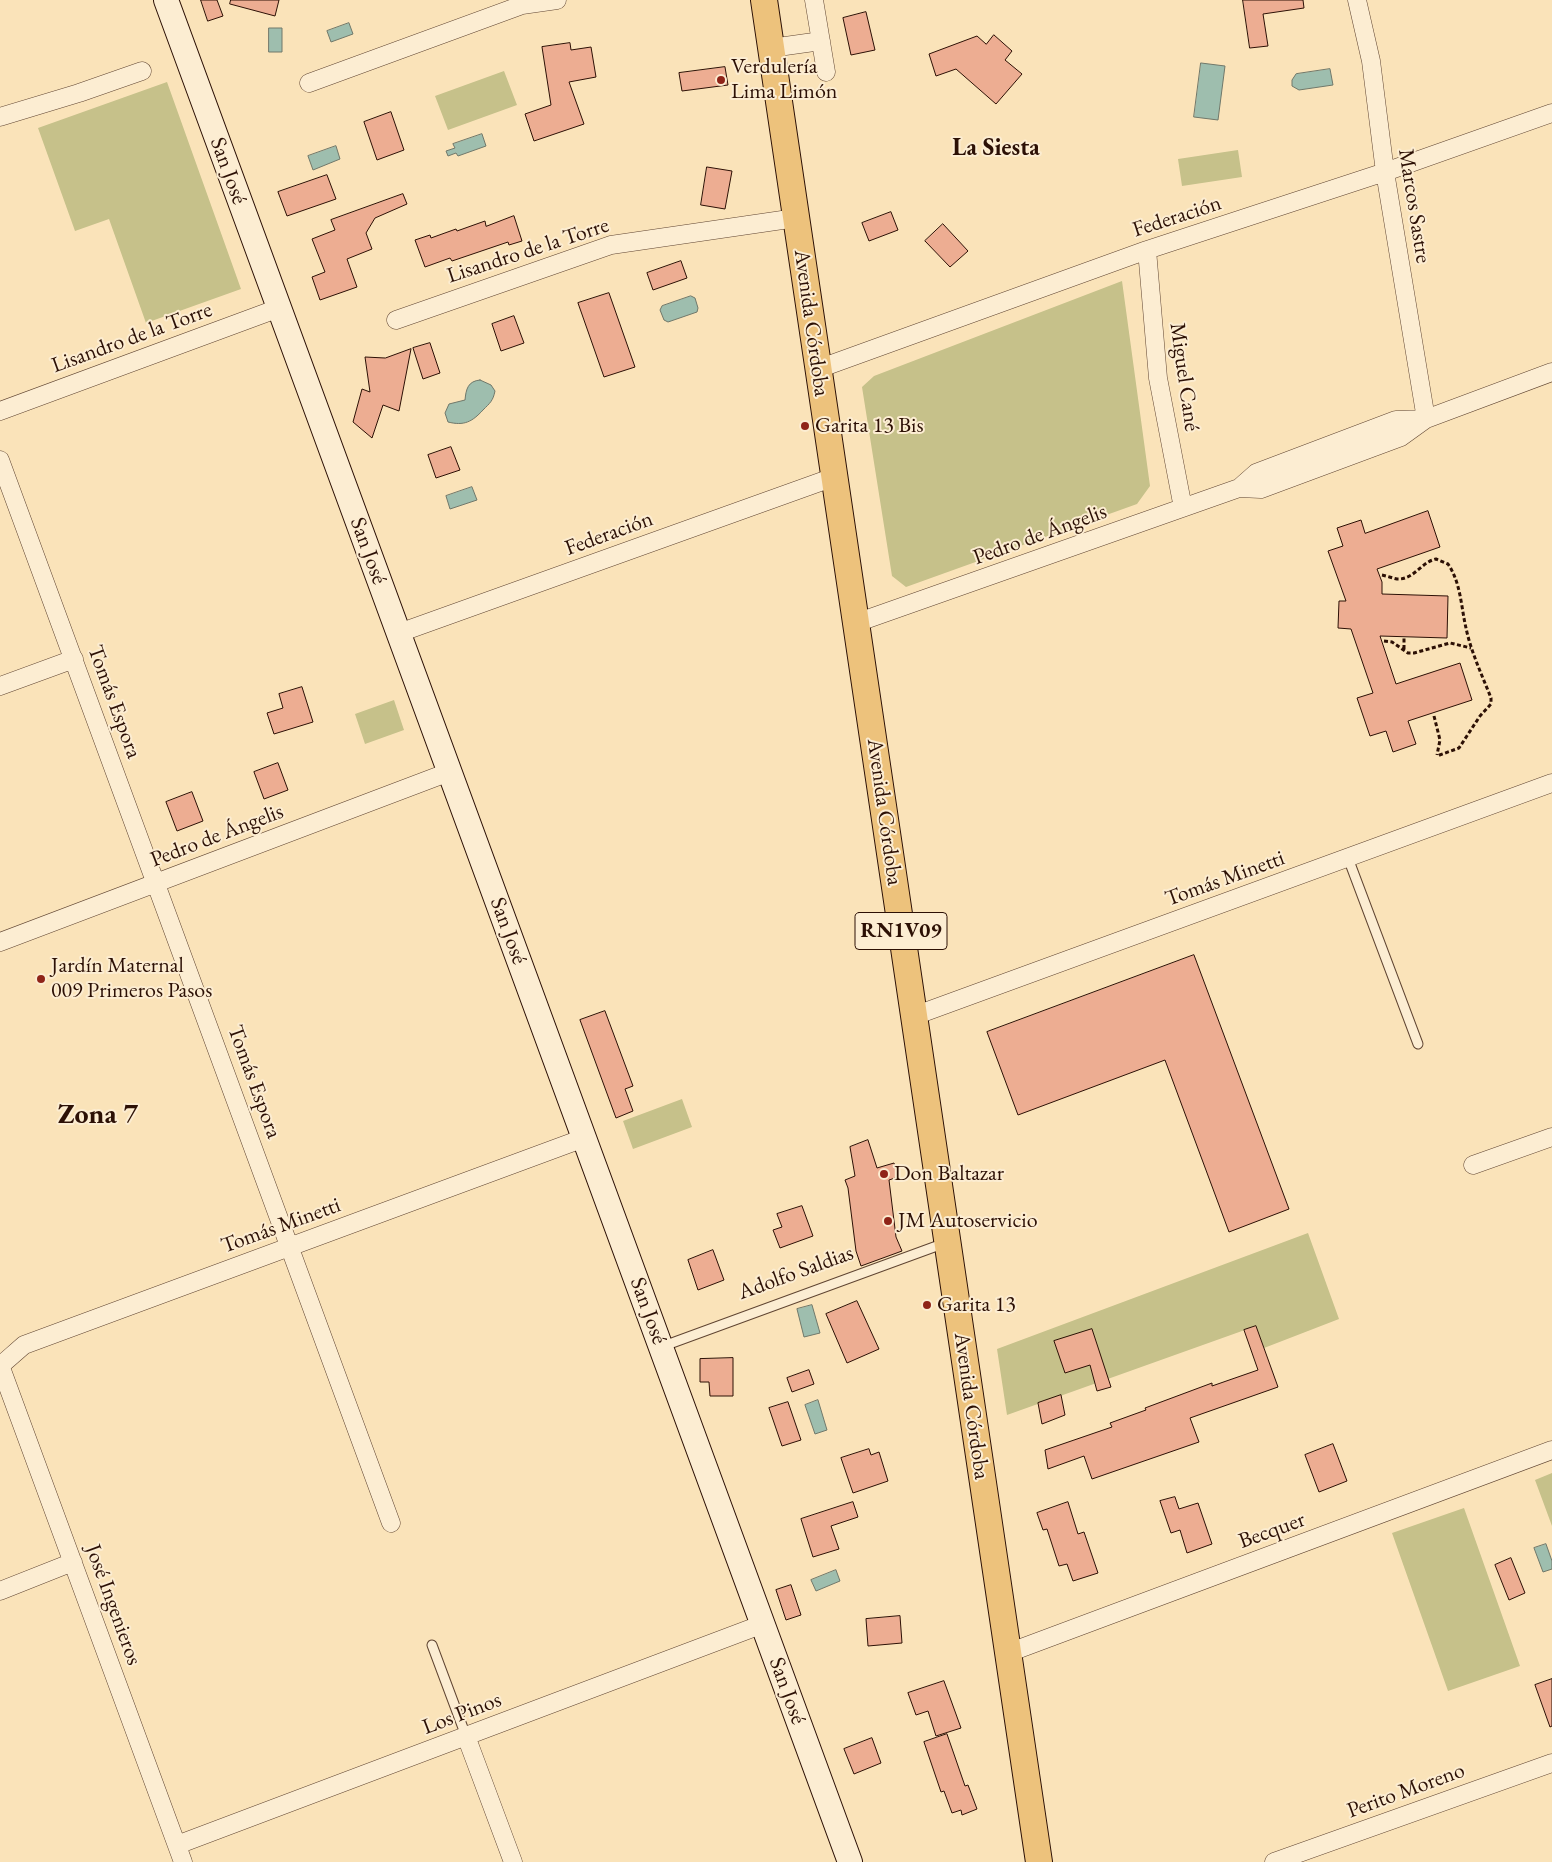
<!DOCTYPE html>
<meta charset="utf-8">
<style>
body{margin:0}
canvas{display:block;background:#fae3b9}
</style>
<canvas width="1552" height="1862"></canvas>
<script>
const g = document.querySelector('canvas').getContext('2d');
g.lineJoin = 'round';
function fillPath(path, color) {
  g.fillStyle = color;
  g.fill(path, 'evenodd');
}
function stroke(path, color, width, dash) {
  g.strokeStyle = color;
  g.lineWidth = width;
  g.lineCap = dash ? 'butt' : 'round';
  g.setLineDash(dash || []);
  g.stroke(path);
}
function drawText(font, color, halo, rows, align = 'center') {
  g.font = font + ' "EB Garamond",serif';
  g.lineWidth = 4;
  g.setLineDash([]);
  g.textBaseline = 'middle';
  g.strokeStyle = halo;
  g.fillStyle = color;
  for (const [text, x, y, turn = 0] of rows) {
    g.save();
    g.translate(x, y);
    g.rotate((+turn || 0) * Math.PI / 180);
    g.textAlign = isNaN(turn) ? turn : align;
    if (halo) g.strokeText(text, 0, 0);
    g.fillText(text, 0, 0);
    g.restore();
  }
}
fillPath(new Path2D(`
 M 504,71 L 517,105 L 448,130 L 435,96 Z
 M 167,82 L 241,289 L 146,323 L 109,219 L 75,231 L 38,128 Z
 M 1238,150 L 1242,177 L 1182,186 L 1178,159 Z
 M 1122,281 L 1150,486 L 1137,504 L 906,587 L 892,576 L 862,387 L 874,376 Z
 M 394,700 L 404,730 L 365,744 L 355,714 Z
 M 682,1099 L 692,1127 L 633,1149 L 623,1121 Z
 M 1308,1233 L 1339,1319 L 1264,1348 L 1256,1326 L 1007,1415 L 997,1349 Z
 M 1552,1473 L 1552,1526 L 1535,1480 Z
 M 1464,1508 L 1520,1666 L 1448,1691 L 1392,1533 Z`), '#c6c18a');
const water = new Path2D(`
 M 349,23 L 353,34 L 331,42 L 327,31 Z
 M 269,28 L 282,28 L 282,52 L 269,52 Z
 M 1201,63 L 1225,66 L 1218,120 L 1194,117 Z
 M 1330,69 L 1333,85 L 1299,90 L 1292,86 L 1292,80 L 1296,74 Z
 M 482,134 L 486,146 L 458,156 L 456,153 L 448,156 L 446,151 L 455,148 L 453,144 Z
 M 336,146 L 340,159 L 313,170 L 308,156 Z
 M 691,296 L 695,298 L 698,308 L 697,312 L 668,322 L 664,320 L 660,310 L 662,306 Z
 M 480,380 L 491,385 L 495,391 C 493,401 490,403 483,410 C 472,422 464,426 448,422 L 445,413 L 449,404 L 465,400 C 466,389 468,381 480,380 Z
 M 472,487 L 477,500 L 450,509 L 446,496 Z
 M 812,1305 L 820,1333 L 804,1337 L 797,1309 Z
 M 818,1400 L 827,1430 L 815,1434 L 805,1405 Z
 M 1546,1544 L 1552,1561 L 1552,1569 L 1543,1572 L 1534,1548 Z
 M 836,1570 L 840,1581 L 816,1591 L 811,1580 Z`);
fillPath(water, '#9ebeae');
stroke(water, '#70786a', 1);
const building = new Path2D(`
 M 201,0 L 217,0 L 223,16 L 208,21 Z
 M 231,0 L 279,0 L 275,16 L 230,4 Z
 M 1243,0 L 1303,0 L 1304,8 L 1263,14 L 1268,46 L 1250,48 Z
 M 866,12 L 875,50 L 851,55 L 843,18 Z
 M 994,35 L 1012,51 L 1005,60 L 1022,74 L 996,104 L 956,69 L 936,76 L 929,54 L 977,36 L 986,44 Z
 M 570,43 L 571,50 L 591,47 L 596,77 L 569,82 L 584,124 L 534,141 L 525,114 L 551,105 L 542,47 Z
 M 725,67 L 728,85 L 682,91 L 679,73 Z
 M 391,112 L 404,150 L 377,160 L 364,122 Z
 M 707,167 L 732,171 L 725,209 L 701,205 Z
 M 327,175 L 336,199 L 287,216 L 278,192 Z
 M 403,194 L 407,204 L 375,218 L 366,233 L 372,249 L 347,259 L 357,287 L 320,300 L 312,277 L 325,272 L 312,239 L 335,230 L 331,220 Z
 M 891,212 L 898,230 L 869,241 L 862,223 Z
 M 514,216 L 522,241 L 509,245 L 508,242 L 452,261 L 450,258 L 425,267 L 415,240 L 430,235 L 431,238 L 456,229 L 457,231 L 485,221 L 486,226 Z
 M 943,224 L 968,251 L 950,267 L 925,241 Z
 M 681,261 L 687,278 L 653,290 L 647,273 Z
 M 609,293 L 635,367 L 604,377 L 578,303 Z
 M 514,316 L 524,343 L 501,351 L 492,324 Z
 M 430,343 L 440,373 L 423,379 L 413,348 Z
 M 411,349 L 399,411 L 383,405 L 372,438 L 353,422 L 362,389 L 370,392 L 365,357 L 385,358 Z
 M 451,447 L 460,470 L 436,478 L 428,455 Z
 M 1428,511 L 1440,547 L 1377,569 L 1382,582 L 1382,594 L 1448,596 L 1447,638 L 1380,636 L 1396,684 L 1460,663 L 1472,700 L 1408,721 L 1416,744 L 1393,752 L 1386,731 L 1370,736 L 1357,698 L 1373,693 L 1351,629 L 1338,628 L 1339,601 L 1346,601 L 1328,551 L 1343,546 L 1337,528 L 1361,520 L 1365,533 Z
 M 302,687 L 313,722 L 274,734 L 267,713 L 283,708 L 279,694 Z
 M 278,763 L 288,790 L 264,799 L 254,772 Z
 M 192,792 L 203,821 L 177,831 L 166,802 Z
 M 1194,955 L 1289,1209 L 1229,1232 L 1165,1060 L 1018,1115 L 987,1032 Z
 M 605,1011 L 633,1086 L 625,1089 L 633,1111 L 616,1118 L 580,1020 Z
 M 868,1140 L 877,1168 L 894,1163 L 898,1177 L 889,1180 L 896,1237 L 902,1251 L 861,1266 L 856,1251 L 848,1188 L 845,1180 L 855,1176 L 850,1147 Z
 M 802,1206 L 813,1236 L 780,1248 L 773,1230 L 782,1227 L 777,1214 Z
 M 713,1250 L 724,1280 L 698,1290 L 688,1260 Z
 M 857,1301 L 879,1349 L 847,1363 L 826,1314 Z
 M 1256,1326 L 1278,1387 L 1190,1418 L 1199,1442 L 1092,1479 L 1084,1456 L 1048,1469 L 1045,1450 L 1112,1427 L 1110,1423 L 1146,1410 L 1145,1408 L 1212,1383 L 1212,1386 L 1258,1370 L 1244,1330 Z
 M 1092,1329 L 1111,1387 L 1097,1391 L 1090,1365 L 1065,1373 L 1054,1341 Z
 M 733,1358 L 733,1396 L 710,1396 L 709,1382 L 700,1382 L 700,1359 Z
 M 809,1370 L 814,1384 L 792,1392 L 787,1378 Z
 M 1061,1395 L 1065,1415 L 1042,1424 L 1038,1403 Z
 M 788,1402 L 801,1440 L 782,1446 L 769,1408 Z
 M 1333,1444 L 1347,1481 L 1319,1492 L 1305,1455 Z
 M 869,1449 L 871,1455 L 879,1452 L 888,1481 L 853,1493 L 841,1458 Z
 M 1175,1497 L 1179,1509 L 1198,1503 L 1212,1544 L 1187,1553 L 1180,1530 L 1171,1533 L 1160,1501 Z
 M 853,1502 L 858,1517 L 831,1526 L 839,1549 L 813,1557 L 801,1519 Z
 M 1068,1502 L 1078,1534 L 1084,1532 L 1098,1573 L 1073,1581 L 1067,1564 L 1059,1566 L 1047,1529 L 1043,1530 L 1037,1513 Z
 M 1511,1558 L 1525,1593 L 1509,1600 L 1495,1565 Z
 M 791,1585 L 801,1615 L 786,1620 L 776,1590 Z
 M 900,1616 L 902,1643 L 868,1646 L 866,1619 Z
 M 1552,1679 L 1552,1726 L 1550,1727 L 1535,1685 Z
 M 944,1681 L 961,1728 L 936,1736 L 928,1711 L 916,1715 L 908,1693 Z
 M 947,1734 L 965,1786 L 968,1785 L 977,1809 L 962,1815 L 961,1810 L 952,1813 L 944,1791 L 941,1792 L 924,1742 Z
 M 872,1738 L 881,1763 L 854,1774 L 844,1749 Z`);
fillPath(building, '#edad92');
stroke(building, '#2c1005', 1);
const lane = new Path2D(`
 M 1348,858 L 1418,1044
 M 661,1347 L 945,1243
 M 432,1645 L 466,1736`);
const street = new Path2D(`
 M 814,0 L 826,72
 M 1357,0 L 1371,61 L 1385,172 L 1426,419
 M 771,48 L 821,41
 M 309,83 L 522,5 L 557,0
 M 0,117 L 79,93 L 142,71
 M 1147,250 L 1158,378 L 1183,508
 M 396,320 L 611,245 L 796,218
 M 818,369 L 1147,250 L 1385,172 L 1552,113
 M 0,411 L 279,308
 M 0,460 L 391,1523
 M 1239,488 L 1256,473 L 1396,420 L 1426,419
 M 856,623 L 1239,488 L 1261,489 L 1401,437 L 1426,419 L 1552,372
 M 399,633 L 834,477
 M 0,686 L 74,659
 M 0,942 L 449,772
 M 914,1016 L 1552,783
 M 1473,1165 L 1552,1137
 M 0,1365 L 183,1862
 M 0,1366 L 24,1345 L 584,1138
 M 0,1591 L 73,1562
 M 1008,1653 L 1552,1450
 M 466,1736 L 513,1862
 M 177,1845 L 763,1624
 M 1274,1862 L 1552,1763`);
const secondary = new Path2D(`
 M 166,0 L 850,1862`);
const primary = new Path2D(`
 M 764,0 L 1039,1862`);
stroke(lane, '#604532', 11);
stroke(street, '#604532', 19);
stroke(secondary, '#2c1005', 26);
stroke(primary, '#2c1005', 28);
stroke(new Path2D(`
 M 1382,575 C 1387,576 1392,578 1397,579 C 1414,580 1421,562 1436,559 L 1448,564 C 1461,583 1461,607 1466,628 C 1471,652 1482,675 1491,698 L 1491,704 L 1480,716 L 1459,748 L 1437,756
 M 1384,641 L 1392,642 L 1408,653 L 1414,653 L 1450,643 L 1471,648
 M 1404,649 L 1404,638
 M 1434,716 L 1440,740 L 1437,755`), '#2c1005', 3, [4, 2.5]);
stroke(lane, '#fcedd2', 9);
stroke(street, '#fcedd2', 18);
stroke(secondary, '#fcedd2', 24);
stroke(primary, '#edc27c', 26);
for (const [x, y, r, color] of [
 [721,80,5,"#8f2418"],
 [805,426,5,"#8f2418"],
 [41,979,5,"#8f2418"],
 [884,1174,5,"#8f2418"],
 [888,1221,5,"#8f2418"],
 [927,1305,5,"#8f2418"]
]) {
  const dot = new Path2D();
  dot.arc(x, y, r, 0, 2 * Math.PI);
  g.fillStyle = color;
  g.fill(dot);
  stroke(dot, '#fcedd2', 2);
}
for (const [x, y, w] of [
 [901,931,92]
]) {
  const box = new Path2D();
  box.roundRect(x - w / 2, y - 18.5, w, 37, 4);
  g.fillStyle = '#fcedd2';
  g.fill(box);
  stroke(box, '#2c1005', 1);
}
drawText('bold 21px', '#2c1005', null, [
 ["RN1V09",901,931]
]);
drawText('22px', '#2c1005', '#fcedd2', [
 ["Verdulería",731,67],
 ["Lima Limón",731,92],
 ["Garita 13 Bis",815,426],
 ["Jardín Maternal",51,966],
 ["009 Primeros Pasos",51,991],
 ["Don Baltazar",894,1174],
 ["JM Autoservicio",898,1221],
 ["Garita 13",937,1305]
], 'left');
drawText('22px', '#2c1005', '#fcedd2', [
 ["San José",228,171,70],
 ["Marcos Sastre",1414,206,81],
 ["Federación",1177,217,-18],
 ["Lisandro de la Torre",528,251,-18],
 ["Avenida Córdoba",811,323,82],
 ["Lisandro de la Torre",132,338,-20],
 ["Miguel Cané",1184,377,82],
 ["Federación",609,534,-20],
 ["Pedro de Ángelis",1040,535,-20],
 ["San José",368,551,70],
 ["Tomás Espora",114,702,70],
 ["Avenida Córdoba",884,812,82],
 ["Pedro de Ángelis",217,836,-21],
 ["Tomás Minetti",1225,879,-20],
 ["San José",508,931,70],
 ["Tomás Espora",254,1082,70],
 ["Tomás Minetti",281,1226,-20],
 ["Adolfo Saldias",796,1273,-20],
 ["San José",648,1311,70],
 ["Avenida Córdoba",971,1406,82],
 ["Becquer",1272,1531,-20],
 ["José Ingenieros",113,1605,70],
 ["San José",787,1691,70],
 ["Los Pinos",462,1714,-21],
 ["Perito Moreno",1406,1791,-20]
]);
drawText('bold 24px', '#2c1005', '#fcedd2', [
 ["La Siesta",996,148]
]);
drawText('bold 28px', '#2c1005', '#fcedd2', [
 ["Zona 7",98,1115]
]);
</script>
